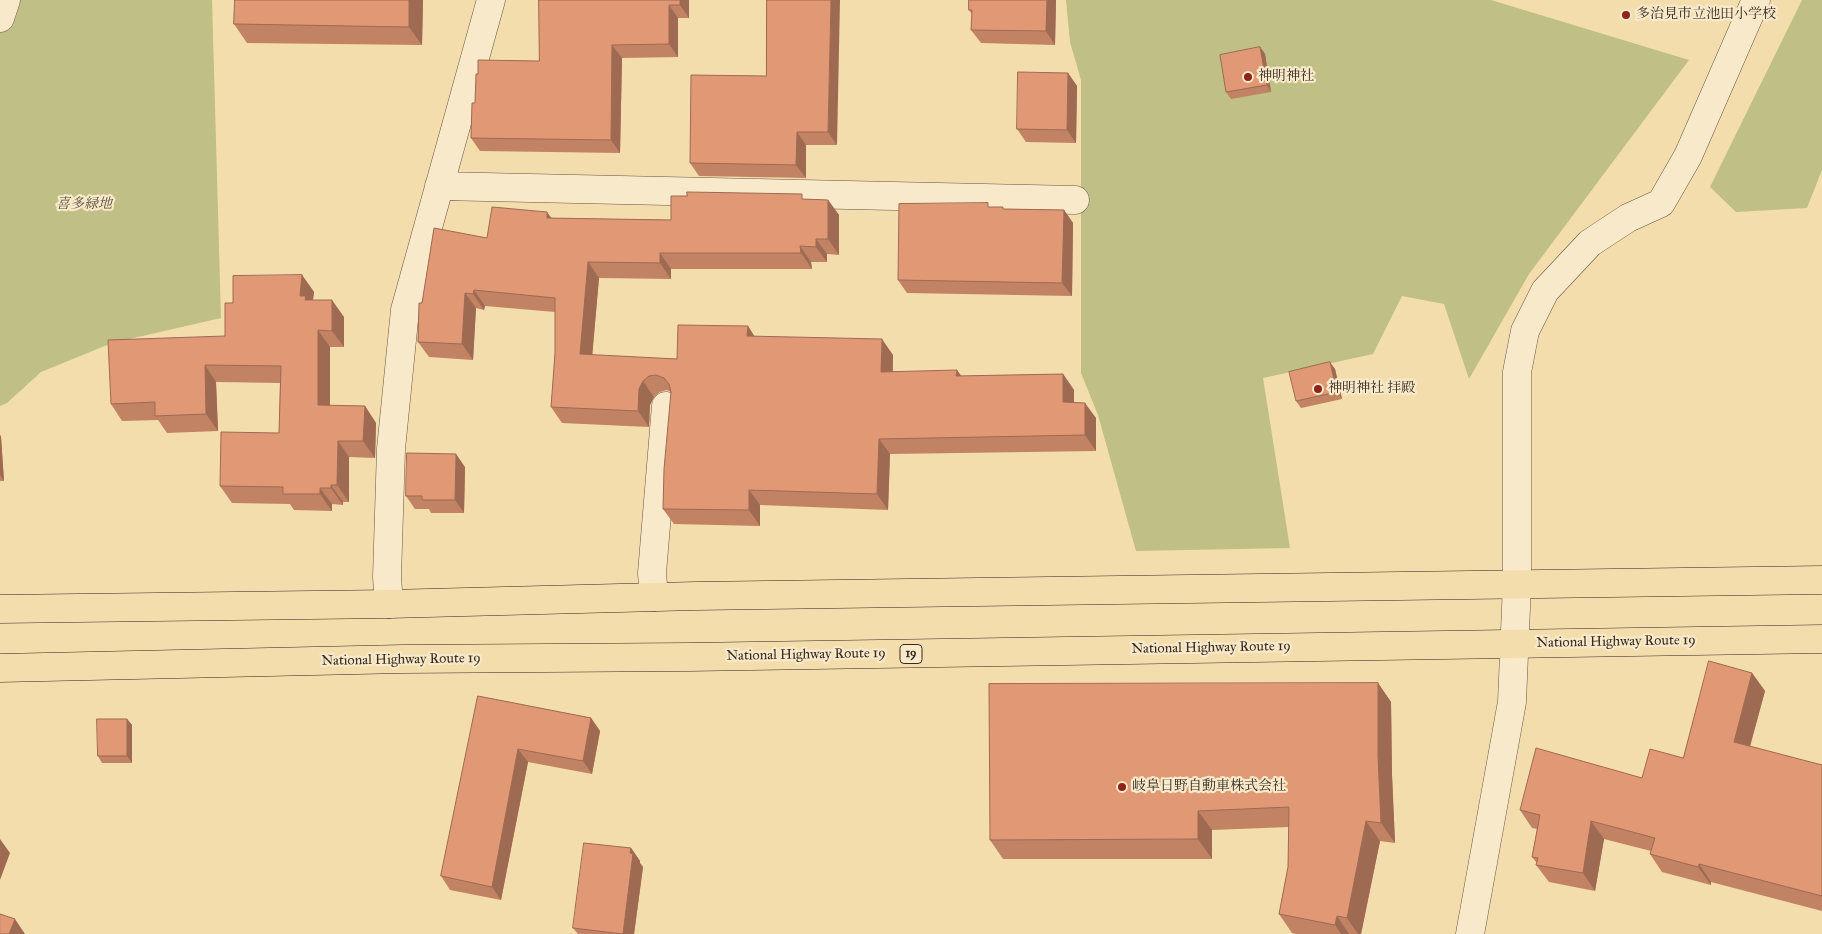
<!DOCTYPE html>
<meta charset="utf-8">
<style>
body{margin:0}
canvas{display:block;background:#f3ddac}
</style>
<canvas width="1822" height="934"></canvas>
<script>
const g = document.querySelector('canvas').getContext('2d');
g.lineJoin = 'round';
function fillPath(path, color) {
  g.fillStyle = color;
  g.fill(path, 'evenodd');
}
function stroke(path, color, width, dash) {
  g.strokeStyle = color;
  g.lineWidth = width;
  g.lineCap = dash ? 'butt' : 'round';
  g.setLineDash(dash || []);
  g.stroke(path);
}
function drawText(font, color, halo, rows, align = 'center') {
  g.font = font + ' "IM FELL Great Primer","Noto Serif JP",serif';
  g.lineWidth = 4.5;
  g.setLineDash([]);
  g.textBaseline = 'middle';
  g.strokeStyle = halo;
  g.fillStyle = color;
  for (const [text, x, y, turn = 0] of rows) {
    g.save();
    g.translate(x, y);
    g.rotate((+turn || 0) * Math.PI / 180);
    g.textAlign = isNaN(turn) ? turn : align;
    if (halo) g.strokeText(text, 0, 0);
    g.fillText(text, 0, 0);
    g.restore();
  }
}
fillPath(new Path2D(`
 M 0,0 L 212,0 L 221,318 L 112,343 L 41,372 L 7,403 L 0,406 Z
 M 1066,0 L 1491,0 L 1689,60 L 1529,274 L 1469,379 L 1444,304 L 1402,296 L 1373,354 L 1263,378 L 1290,548 L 1136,551 L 1098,415 L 1081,373 L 1081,80 L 1070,42 Z
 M 1802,0 L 1822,0 L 1822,170 L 1807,208 L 1736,212 L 1710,187 Z`), '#bfbf86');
const minor = new Path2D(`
 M 0,18 L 6,0
 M 439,186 L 1075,200
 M 654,597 L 652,573 L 666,406
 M 389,604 L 387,577 L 391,449 L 405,310 L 491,0
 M 1470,934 L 1512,702 L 1517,584 L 1517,372 L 1525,331 L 1545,291 L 1590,243 L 1628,218 L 1661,203 L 1688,156 L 1756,0`);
const highway = new Path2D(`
 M 0,609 L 389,604 L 696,596 L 1822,580
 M 0,668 L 403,659 L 689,657 L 1822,639`);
stroke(minor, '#675644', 29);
stroke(highway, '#382921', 29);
stroke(minor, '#f7e9c9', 28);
stroke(highway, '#f3ddac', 28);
fillPath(new Path2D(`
 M 235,0 L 423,0 L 422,45 L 247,43 L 234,24 Z
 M 539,0 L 689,0 L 689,18 L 678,18 L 678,57 L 622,58 L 620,153 L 480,151 L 471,138 L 478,74 L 539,61 Z
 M 767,0 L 837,145 L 806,145 L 806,178 L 699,176 L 690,163 L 766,76 Z
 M 1056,0 L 1055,45 L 981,43 L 971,30 L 972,14 L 969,10 Z
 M 1260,47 L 1265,54 L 1271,92 L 1231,99 L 1226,92 Z
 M 1068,73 L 1077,86 L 1076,143 L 1026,142 L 1017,129 Z
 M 806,199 L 828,200 L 839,215 L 839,255 L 827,254 L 827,262 L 811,262 L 812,269 L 671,269 L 671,279 L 599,278 L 592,355 L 677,359 L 748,326 L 754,336 L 893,355 L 893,371 L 961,376 L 1063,374 L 1074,390 L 1074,403 L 1096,418 L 1096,451 L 890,454 L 888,510 L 760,505 L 760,526 L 674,524 L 663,509 L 671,392 L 667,390 L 660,392 L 654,397 L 650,405 L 649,427 L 562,423 L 551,407 L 555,353 L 555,312 L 485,306 L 484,310 L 476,308 L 473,360 L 429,357 L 418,342 L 422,303 L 487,238 L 551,218 L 671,220 Z
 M 991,207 L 1004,209 L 1064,210 L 1073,223 L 1072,296 L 907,293 L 898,280 Z
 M 302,275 L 314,292 L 313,300 L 344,317 L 344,347 L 330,347 L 330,406 L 365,406 L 376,423 L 375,458 L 349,457 L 349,502 L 343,502 L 343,505 L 332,504 L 332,511 L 294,510 L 290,504 L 232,503 L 220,486 L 279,433 L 280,383 L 216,382 L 218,431 L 167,433 L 158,420 L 122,421 L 111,404 L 225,336 L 233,303 Z
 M 1335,369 L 1342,399 L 1301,408 L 1296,401 Z
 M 0,435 L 1,437 L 4,481 L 0,481 Z
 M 465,467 L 464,513 L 431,513 L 429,509 L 415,509 L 406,496 Z
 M 1752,673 L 1765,691 L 1750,747 L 1822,765 L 1822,911 L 1711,882 L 1711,885 L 1662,872 L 1650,854 L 1651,851 L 1604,839 L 1595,891 L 1549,882 L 1536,865 L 1537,863 L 1532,857 L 1537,829 L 1532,828 L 1520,810 L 1642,778 L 1683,758 Z
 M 1378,683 L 1391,702 L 1392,775 L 1395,843 L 1380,841 L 1361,934 L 1296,934 L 1292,933 L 1279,914 L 1288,867 L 1289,827 L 1212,830 L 1212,859 L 1003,859 L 990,840 Z
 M 478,696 L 591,718 L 600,731 L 592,774 L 528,762 L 501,900 L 450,890 L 441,876 Z
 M 127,719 L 132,725 L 132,763 L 102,763 L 98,756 Z
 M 631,848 L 640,861 L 640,863 L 643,867 L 634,934 L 578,934 L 573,928 Z`), '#c28365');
fillPath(new Path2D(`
 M 409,0 L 423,0 L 422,45 L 409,27 Z
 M 680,0 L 689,0 L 689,18 L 680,5 Z
 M 831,0 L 840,0 L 837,145 L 828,132 Z
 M 1047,0 L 1056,0 L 1055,45 L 1046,31 Z
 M 669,5 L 678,18 L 678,57 L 669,44 Z
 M 612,45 L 622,58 L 620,153 L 611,140 Z
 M 1260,47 L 1265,54 L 1271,92 L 1267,85 Z
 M 1068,73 L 1077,86 L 1076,143 L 1067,130 Z
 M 797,132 L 806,145 L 806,178 L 796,165 Z
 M 828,200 L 839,215 L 839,255 L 828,239 Z
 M 1064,210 L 1073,223 L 1072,296 L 1062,283 Z
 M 547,212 L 558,227 L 547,218 Z
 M 816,239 L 827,254 L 827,262 L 816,247 Z
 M 800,246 L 811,262 L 812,269 L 801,253 Z
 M 660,253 L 671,269 L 671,279 L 660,263 Z
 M 588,262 L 599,278 L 591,370 L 580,354 Z
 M 302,275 L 314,292 L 312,306 L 300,296 Z
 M 474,290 L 485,306 L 484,310 L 473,294 Z
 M 465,293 L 476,308 L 473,360 L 462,344 Z
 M 332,300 L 344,317 L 344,347 L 332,331 Z
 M 748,326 L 758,342 L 747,336 Z
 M 318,330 L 330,347 L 330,422 L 318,405 Z
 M 882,339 L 893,355 L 892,387 L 881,372 Z
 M 1330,362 L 1335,369 L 1342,399 L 1337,392 Z
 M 205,365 L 216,382 L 218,431 L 206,414 Z
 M 957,370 L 968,385 L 956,376 Z
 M 1063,374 L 1074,390 L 1074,418 L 1063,402 Z
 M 643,381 L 654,397 L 650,405 L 649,427 L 638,411 L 639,389 Z
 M 1085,403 L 1096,418 L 1096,451 L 1085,435 Z
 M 365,406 L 376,423 L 375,458 L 363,441 Z
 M 0,435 L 1,437 L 4,481 L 0,475 Z
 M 879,439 L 890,454 L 888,510 L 877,494 Z
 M 338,441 L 349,457 L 349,502 L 337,485 Z
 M 456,454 L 465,467 L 464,513 L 455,500 Z
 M 331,485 L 343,502 L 343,505 L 331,488 Z
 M 320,488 L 332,504 L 332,511 L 320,494 Z
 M 749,490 L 760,505 L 760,526 L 749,510 Z
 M 1752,673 L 1765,691 L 1746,760 L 1734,742 Z
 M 1378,683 L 1391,702 L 1392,775 L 1395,843 L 1381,823 L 1378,756 Z
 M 591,718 L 600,731 L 592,774 L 583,761 Z
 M 127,719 L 132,725 L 132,763 L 127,756 Z
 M 518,749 L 528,762 L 501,900 L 492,887 Z
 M 1198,811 L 1212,830 L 1212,859 L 1198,839 Z
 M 1366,821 L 1380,841 L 1361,934 L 1358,934 L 1347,918 Z
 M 1591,821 L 1604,839 L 1595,891 L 1583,873 Z
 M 0,839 L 10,853 L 0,880 Z
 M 631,848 L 640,861 L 640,863 L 643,867 L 634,934 L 623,934 Z
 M 1699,864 L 1711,882 L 1711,885 L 1698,867 Z
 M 1337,916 L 1349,934 L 1341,934 L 1335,925 Z
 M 15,919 L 25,934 L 9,934 Z`), '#9e6a52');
const building = new Path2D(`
 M 235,0 L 409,0 L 409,27 L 234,24 Z
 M 539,0 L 680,0 L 680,5 L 669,5 L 669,44 L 612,45 L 611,140 L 471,138 L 472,103 L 475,103 L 476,74 L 478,74 L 478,60 L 539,61 Z
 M 767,0 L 831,0 L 828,132 L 797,132 L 796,165 L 690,163 L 691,75 L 766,76 Z
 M 969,0 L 1047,0 L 1046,31 L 971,30 L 972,10 L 969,10 Z
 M 1260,47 L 1267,85 L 1226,92 L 1220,55 Z
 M 1018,72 L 1068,73 L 1067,130 L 1017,129 Z
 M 687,192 L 802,194 L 802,199 L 828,200 L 828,239 L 816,239 L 816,247 L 800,246 L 801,253 L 660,253 L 660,263 L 588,262 L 580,354 L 677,359 L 678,325 L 748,326 L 747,336 L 882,339 L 881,372 L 957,370 L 956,376 L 1063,374 L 1063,402 L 1085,403 L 1085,435 L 879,439 L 877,494 L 749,490 L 749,510 L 663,509 L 664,469 L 671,392 L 669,384 L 664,378 L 656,375 L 649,376 L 643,381 L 639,389 L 638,411 L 551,407 L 555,353 L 555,298 L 474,290 L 473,294 L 465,293 L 462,344 L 418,342 L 419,303 L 422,303 L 434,228 L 487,238 L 492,207 L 547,212 L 547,218 L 671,220 L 671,196 L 687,196 Z
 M 988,203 L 988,207 L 1003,207 L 1003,209 L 1064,210 L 1062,283 L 898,280 L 899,204 Z
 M 302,275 L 300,296 L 306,296 L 305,300 L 332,300 L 332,331 L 318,330 L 318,405 L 365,406 L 363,441 L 338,441 L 337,485 L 331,485 L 331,488 L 320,488 L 320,494 L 283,494 L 283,487 L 220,486 L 221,432 L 279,433 L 281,366 L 205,365 L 206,414 L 155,416 L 155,402 L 111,404 L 108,340 L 225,336 L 225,303 L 233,303 L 233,276 Z
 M 1330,362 L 1337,392 L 1296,401 L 1289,372 Z
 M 407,453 L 456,454 L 455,500 L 422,500 L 422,496 L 406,496 Z
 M 1709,661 L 1752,673 L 1734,742 L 1822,765 L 1822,896 L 1699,864 L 1698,867 L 1650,854 L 1655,838 L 1591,821 L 1583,873 L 1536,865 L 1538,858 L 1532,857 L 1540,815 L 1520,810 L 1536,748 L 1642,778 L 1650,749 L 1683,758 Z
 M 1378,683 L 1378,756 L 1381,823 L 1366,821 L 1347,918 L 1337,916 L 1335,925 L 1279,914 L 1288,867 L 1289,807 L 1198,811 L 1198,839 L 990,840 L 989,684 Z
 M 478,696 L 591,718 L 583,761 L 518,749 L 492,887 L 441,876 Z
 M 97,719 L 127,719 L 127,756 L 98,756 Z
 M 584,843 L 631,848 L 630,853 L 633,854 L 623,934 L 573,928 Z
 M 0,914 L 15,919 L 9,934 L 0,934 Z`);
fillPath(building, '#e19875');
stroke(building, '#9e6a52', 1);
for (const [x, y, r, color] of [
 [1626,15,5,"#8f2418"],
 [1248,77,5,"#8f2418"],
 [1318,389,5,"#8f2418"],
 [1122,787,5,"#8f2418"]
]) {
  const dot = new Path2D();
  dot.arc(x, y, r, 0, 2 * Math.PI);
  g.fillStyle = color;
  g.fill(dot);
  stroke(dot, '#f7e9c9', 2);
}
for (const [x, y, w] of [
 [911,654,22]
]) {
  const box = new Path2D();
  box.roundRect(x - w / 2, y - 9.5, w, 19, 4);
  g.fillStyle = '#f7e9c9';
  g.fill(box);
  stroke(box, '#382921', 1);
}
drawText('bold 12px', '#382921', null, [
 ["19",911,654]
]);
drawText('14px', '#382921', '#f7e9c9', [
 ["多治見市立池田小学校",1636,15],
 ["神明神社",1258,77],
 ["神明神社 拝殿",1328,389],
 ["岐阜日野自動車株式会社",1132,787]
], 'left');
drawText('italic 14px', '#5a4e3a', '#f7e9c9', [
 ["喜多緑地",84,205]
]);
drawText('14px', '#382921', '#f7e9c9', [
 ["National Highway Route 19",1616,642,-1],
 ["National Highway Route 19",1211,648,-1],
 ["National Highway Route 19",806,655,-1],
 ["National Highway Route 19",401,660,-1]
]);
</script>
